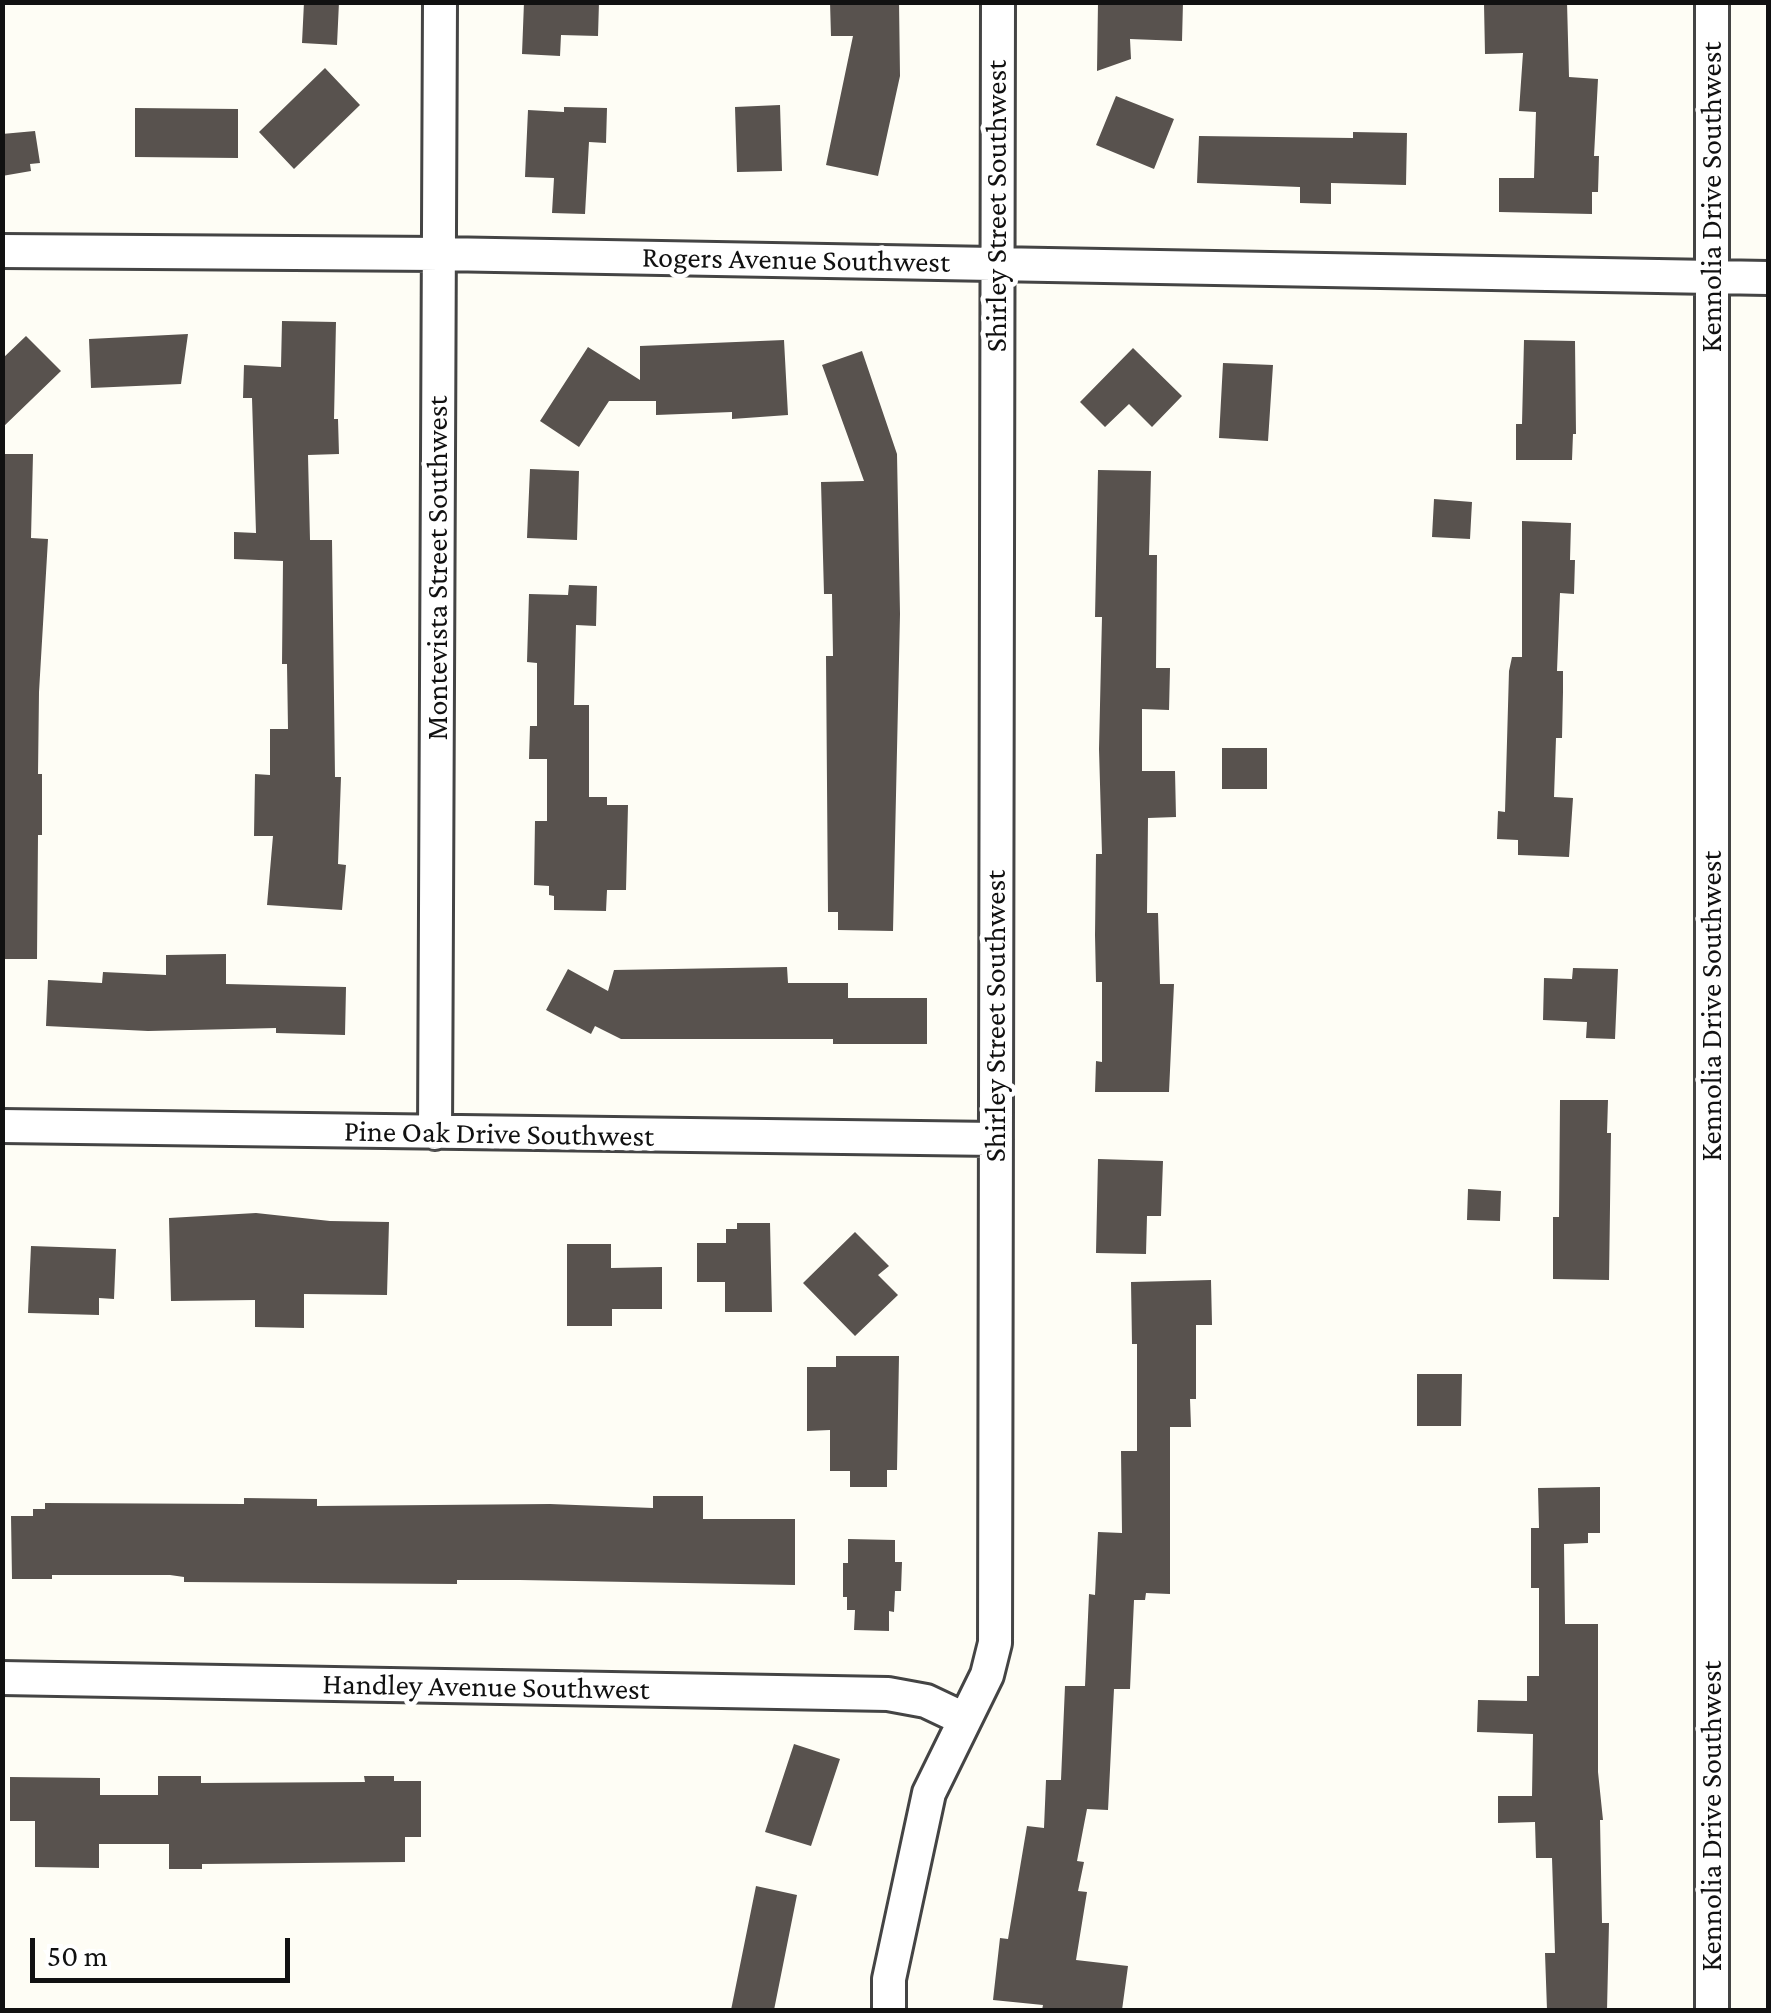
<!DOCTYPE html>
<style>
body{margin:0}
#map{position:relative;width:1771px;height:2013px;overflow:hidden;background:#fefdf5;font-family:"Crimson Pro",serif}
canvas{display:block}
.frame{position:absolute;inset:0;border:5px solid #111;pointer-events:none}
.scale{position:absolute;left:30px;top:1938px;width:260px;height:45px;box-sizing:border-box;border:5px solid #111;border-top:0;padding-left:12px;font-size:30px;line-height:35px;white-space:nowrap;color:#111;-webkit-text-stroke:8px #fff;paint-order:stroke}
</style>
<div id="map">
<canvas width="1771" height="2013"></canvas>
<div class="frame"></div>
<div class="scale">50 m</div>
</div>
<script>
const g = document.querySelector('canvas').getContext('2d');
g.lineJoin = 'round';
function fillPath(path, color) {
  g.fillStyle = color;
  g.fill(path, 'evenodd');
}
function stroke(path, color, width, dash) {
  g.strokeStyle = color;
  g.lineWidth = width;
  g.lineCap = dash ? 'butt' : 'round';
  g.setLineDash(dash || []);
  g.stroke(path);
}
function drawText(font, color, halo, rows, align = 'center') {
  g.font = font + ' "Crimson Pro",serif';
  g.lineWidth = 10;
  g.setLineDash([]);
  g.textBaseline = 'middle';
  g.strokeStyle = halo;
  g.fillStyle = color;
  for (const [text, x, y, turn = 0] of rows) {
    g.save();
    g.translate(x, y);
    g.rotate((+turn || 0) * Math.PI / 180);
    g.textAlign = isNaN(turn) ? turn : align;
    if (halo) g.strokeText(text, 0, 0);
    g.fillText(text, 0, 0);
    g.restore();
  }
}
fillPath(new Path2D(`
 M 304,2 L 339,2 L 337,45 L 302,43 Z
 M 524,2 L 599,2 L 598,36 L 561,35 L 560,56 L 522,54 Z
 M 830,2 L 899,2 L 900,76 L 878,176 L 826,165 L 853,36 L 831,36 Z
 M 1098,2 L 1183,2 L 1182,41 L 1130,39 L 1131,59 L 1097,71 Z
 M 1567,2 L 1569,77 L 1598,79 L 1594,156 L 1599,156 L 1598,192 L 1592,192 L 1592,214 L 1499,212 L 1499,178 L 1534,178 L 1536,112 L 1519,111 L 1523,53 L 1485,54 L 1484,4 Z
 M 325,68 L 360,105 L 294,169 L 259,132 Z
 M 1116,96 L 1174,119 L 1154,169 L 1096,145 Z
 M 780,105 L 782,171 L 737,172 L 735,107 Z
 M 564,107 L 607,108 L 606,143 L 589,142 L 585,214 L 552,213 L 554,178 L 525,177 L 528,110 L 564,112 Z
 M 135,108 L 238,109 L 238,158 L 135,157 Z
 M 35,131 L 40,163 L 30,164 L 31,171 L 2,176 L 2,134 Z
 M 1353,132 L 1407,133 L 1406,185 L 1331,183 L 1331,204 L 1300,203 L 1300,187 L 1197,183 L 1199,136 L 1353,138 Z
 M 282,321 L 336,322 L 334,419 L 338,419 L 339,454 L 308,455 L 310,540 L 332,540 L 335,777 L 341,777 L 338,864 L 346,865 L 342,910 L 267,905 L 273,836 L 254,836 L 255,774 L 270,775 L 270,729 L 288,729 L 287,664 L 282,664 L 283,561 L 234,559 L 234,532 L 256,533 L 252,398 L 243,398 L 244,365 L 281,367 Z
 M 188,334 L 181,384 L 91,388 L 89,339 Z
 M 26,336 L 61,371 L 2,428 L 2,359 Z
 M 784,340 L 788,415 L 732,419 L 732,412 L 656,415 L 656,401 L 609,401 L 579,447 L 540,421 L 588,347 L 640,380 L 640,346 Z
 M 1524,340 L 1575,341 L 1576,434 L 1573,434 L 1572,460 L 1516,460 L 1516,424 L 1522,424 Z
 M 1133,348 L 1182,396 L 1152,427 L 1129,404 L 1105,427 L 1080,402 Z
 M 862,351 L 897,454 L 900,614 L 893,931 L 838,930 L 838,912 L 828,912 L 826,656 L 833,656 L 832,594 L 824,594 L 821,482 L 864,481 L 822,365 Z
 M 1223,363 L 1273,365 L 1268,441 L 1219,438 Z
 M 2,454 L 33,454 L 31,538 L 48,539 L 39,692 L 38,774 L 42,774 L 42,835 L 38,835 L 37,959 L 2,959 Z
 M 530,469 L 579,471 L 577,540 L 527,538 Z
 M 1098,470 L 1151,471 L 1149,555 L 1157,555 L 1156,668 L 1170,668 L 1169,710 L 1142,709 L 1142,771 L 1175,771 L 1176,817 L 1148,818 L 1147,913 L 1158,913 L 1160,984 L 1174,984 L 1169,1092 L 1095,1092 L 1096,1061 L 1102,1062 L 1102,982 L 1096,982 L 1095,935 L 1096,854 L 1102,854 L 1099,749 L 1102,617 L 1095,617 Z
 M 1434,499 L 1472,502 L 1470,539 L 1432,537 Z
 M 1522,521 L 1571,523 L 1570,560 L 1575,560 L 1574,594 L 1560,593 L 1557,671 L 1563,671 L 1563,692 L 1562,738 L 1556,738 L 1554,797 L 1573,798 L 1569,857 L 1518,855 L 1518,840 L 1497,839 L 1498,811 L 1505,812 L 1509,671 L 1512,657 L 1522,657 Z
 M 569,585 L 597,586 L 596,626 L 576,625 L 574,705 L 589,705 L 589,797 L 607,797 L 607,805 L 628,805 L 626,890 L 607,890 L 606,911 L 554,910 L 554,896 L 549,895 L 549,886 L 534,885 L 535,821 L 547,821 L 547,759 L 529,759 L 530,726 L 537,726 L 537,663 L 527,662 L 529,594 L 568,595 Z
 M 1222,748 L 1267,748 L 1267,789 L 1222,789 Z
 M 226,954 L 226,984 L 346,987 L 345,1035 L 276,1033 L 276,1028 L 148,1031 L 46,1026 L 48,980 L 102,983 L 103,972 L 166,975 L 166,955 Z
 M 787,967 L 788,983 L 848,983 L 848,998 L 927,998 L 927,1044 L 833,1044 L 833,1039 L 621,1039 L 595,1026 L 591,1034 L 546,1010 L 568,969 L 608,991 L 614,970 Z
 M 1573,968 L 1618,969 L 1615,1039 L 1586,1038 L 1587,1022 L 1543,1020 L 1544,978 L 1572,979 Z
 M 1560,1100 L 1608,1100 L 1607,1133 L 1611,1133 L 1609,1280 L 1553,1279 L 1553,1217 L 1559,1217 Z
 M 1098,1159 L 1163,1161 L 1161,1216 L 1147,1216 L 1146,1254 L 1096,1253 Z
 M 1468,1189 L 1501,1191 L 1500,1221 L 1467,1220 Z
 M 256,1213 L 330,1221 L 389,1222 L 387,1295 L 304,1294 L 304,1328 L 255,1327 L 255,1300 L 171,1301 L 169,1218 Z
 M 737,1223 L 770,1223 L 772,1312 L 725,1312 L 725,1282 L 697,1282 L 697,1243 L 726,1243 L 726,1229 L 737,1229 Z
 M 855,1232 L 889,1266 L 878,1275 L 898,1295 L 855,1336 L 803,1283 Z
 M 567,1244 L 611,1244 L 611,1268 L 662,1267 L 662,1309 L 612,1309 L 612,1326 L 567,1326 Z
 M 31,1246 L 116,1249 L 114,1299 L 99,1298 L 99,1315 L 28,1313 Z
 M 1211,1280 L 1212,1325 L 1196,1325 L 1196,1399 L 1190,1399 L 1191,1427 L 1170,1427 L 1170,1594 L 1146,1593 L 1145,1600 L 1134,1600 L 1130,1689 L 1114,1689 L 1108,1810 L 1087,1809 L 1077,1861 L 1084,1862 L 1078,1891 L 1087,1892 L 1076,1960 L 1128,1966 L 1122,2010 L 1042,2010 L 1043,2005 L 993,2000 L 1000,1938 L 1008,1939 L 1027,1826 L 1044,1828 L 1046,1780 L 1061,1780 L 1065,1686 L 1085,1686 L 1089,1594 L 1095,1595 L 1098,1532 L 1122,1533 L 1121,1451 L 1137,1451 L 1137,1344 L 1132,1344 L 1131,1282 Z
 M 836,1356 L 899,1356 L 897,1470 L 887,1470 L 887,1487 L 850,1487 L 850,1471 L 830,1471 L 830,1430 L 807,1431 L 807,1367 L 836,1367 Z
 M 1417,1374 L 1462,1374 L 1461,1426 L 1417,1426 Z
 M 1600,1487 L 1600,1533 L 1588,1533 L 1588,1543 L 1564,1544 L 1565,1624 L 1598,1624 L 1598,1772 L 1603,1820 L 1600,1820 L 1602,1923 L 1609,1923 L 1607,2010 L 1547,2010 L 1545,1953 L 1555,1953 L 1552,1858 L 1536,1858 L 1535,1822 L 1498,1823 L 1498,1796 L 1532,1796 L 1533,1734 L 1477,1732 L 1478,1700 L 1527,1701 L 1527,1676 L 1539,1676 L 1539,1588 L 1531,1588 L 1531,1528 L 1539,1528 L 1538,1488 Z
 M 653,1496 L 703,1496 L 703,1519 L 795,1519 L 795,1585 L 520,1580 L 457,1580 L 457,1584 L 184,1582 L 184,1577 L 170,1575 L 52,1575 L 52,1579 L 12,1579 L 11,1516 L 33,1516 L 33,1509 L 45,1509 L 45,1503 L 244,1504 L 244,1498 L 317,1499 L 317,1506 L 550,1504 L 653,1508 Z
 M 848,1539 L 895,1540 L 895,1562 L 902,1562 L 901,1591 L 895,1591 L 894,1612 L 889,1611 L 889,1631 L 854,1630 L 855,1610 L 847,1610 L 847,1597 L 843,1597 L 843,1563 L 848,1563 Z
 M 794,1744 L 840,1759 L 811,1846 L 765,1832 Z
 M 158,1776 L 201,1776 L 201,1783 L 365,1782 L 364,1776 L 394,1776 L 394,1781 L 421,1781 L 421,1837 L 405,1837 L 405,1862 L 202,1864 L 202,1869 L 169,1869 L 169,1844 L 99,1844 L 99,1868 L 35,1867 L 35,1821 L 10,1821 L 10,1777 L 100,1778 L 100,1795 L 158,1795 Z
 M 756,1886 L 797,1895 L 774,2010 L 731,2010 Z`), '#58524e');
const street = new Path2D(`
 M 1712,2 L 1712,2010
 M 2,251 L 440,254 L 1768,278
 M 2,1126 L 996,1139
 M 435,1133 L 440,2
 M 2,1678 L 888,1694 L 926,1701 L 964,1719
 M 889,2010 L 889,1979 L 929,1793 L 987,1675 L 995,1643 L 998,2`);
stroke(street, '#444', 38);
stroke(street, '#fff', 32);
drawText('30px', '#111', '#fff', [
 ["Kennolia Drive Southwest",1712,197,-90],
 ["Shirley Street Southwest",997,206,-90],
 ["Rogers Avenue Southwest",796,260,1],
 ["Montevista Street Southwest",438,568,-90],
 ["Kennolia Drive Southwest",1712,1006,-90],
 ["Shirley Street Southwest",996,1016,-90],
 ["Pine Oak Drive Southwest",499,1134,1],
 ["Handley Avenue Southwest",486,1687,1],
 ["Kennolia Drive Southwest",1712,1816,-90]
]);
</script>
